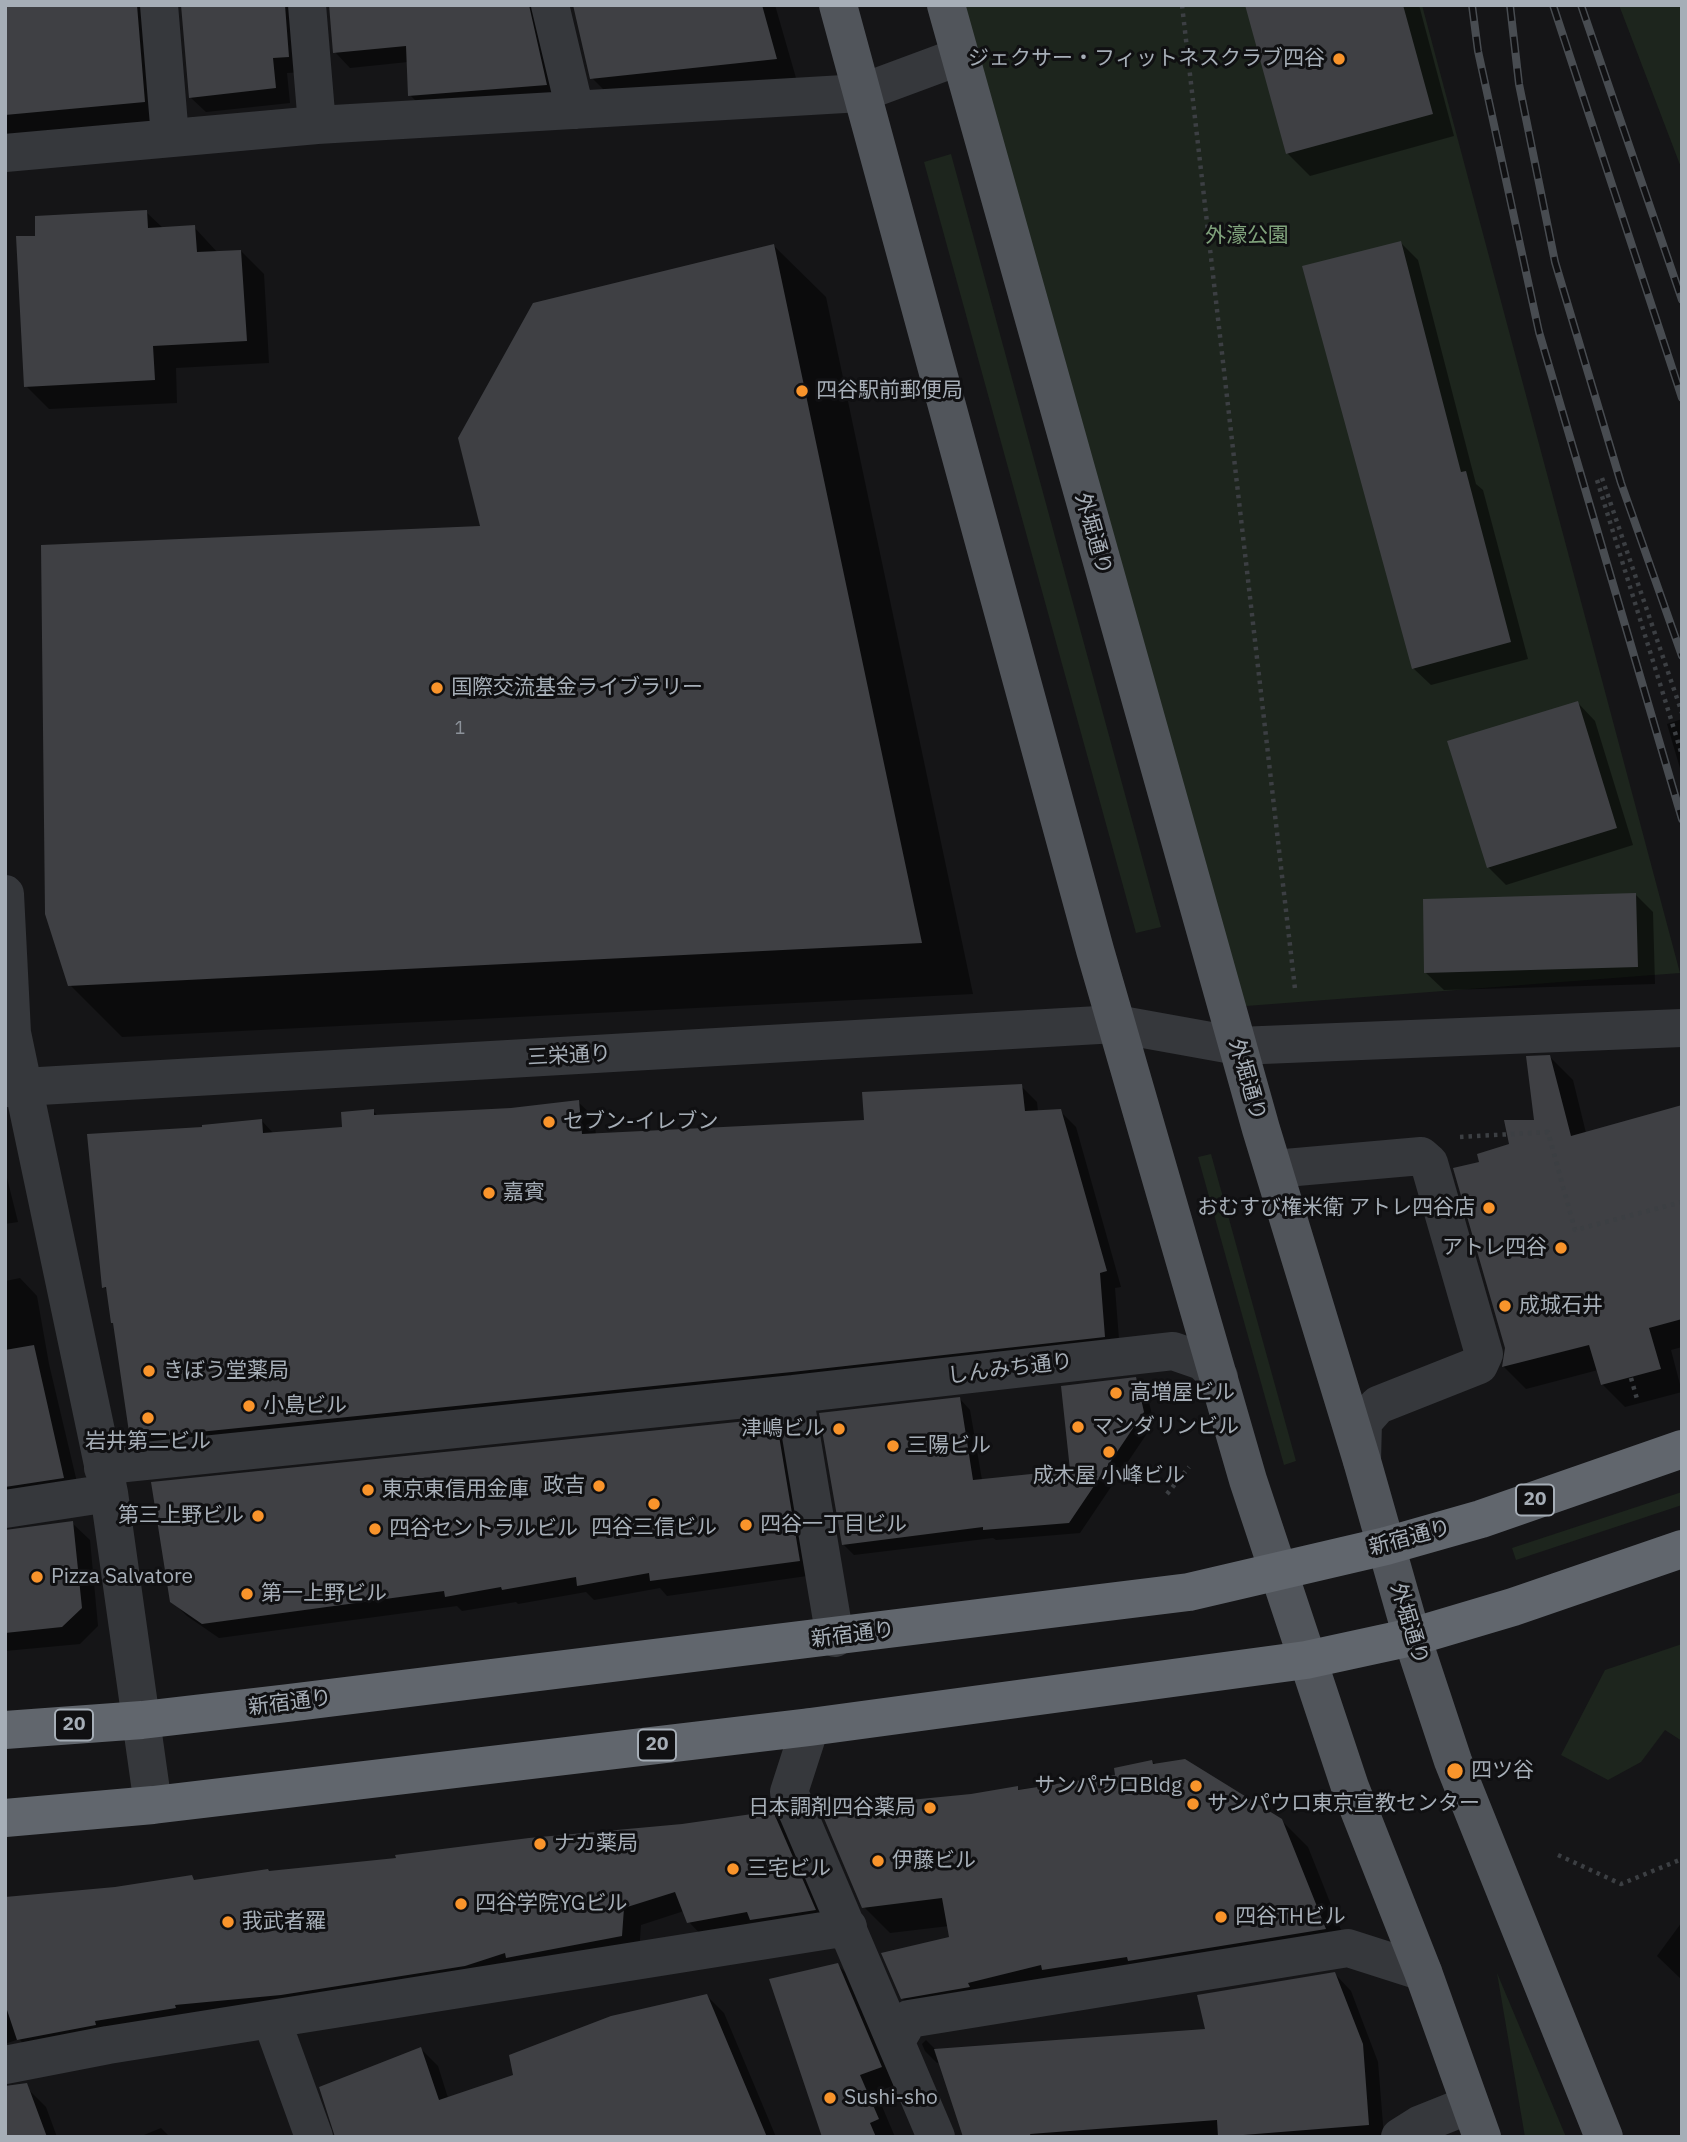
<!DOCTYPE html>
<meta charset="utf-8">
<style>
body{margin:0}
#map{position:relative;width:1687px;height:2142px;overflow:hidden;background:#151517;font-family:"IBM Plex Sans",sans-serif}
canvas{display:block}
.frame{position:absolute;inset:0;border:7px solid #a6aeb7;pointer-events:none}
</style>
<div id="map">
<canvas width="1687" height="2142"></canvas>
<div class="frame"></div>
</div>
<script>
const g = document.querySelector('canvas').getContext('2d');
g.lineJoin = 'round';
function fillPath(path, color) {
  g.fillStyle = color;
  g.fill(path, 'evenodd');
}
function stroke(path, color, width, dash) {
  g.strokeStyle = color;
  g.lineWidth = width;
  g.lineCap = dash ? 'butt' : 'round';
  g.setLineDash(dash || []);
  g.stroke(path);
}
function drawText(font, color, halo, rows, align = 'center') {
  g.font = font + ' "IBM Plex Sans","Noto Sans JP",sans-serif';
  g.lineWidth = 6;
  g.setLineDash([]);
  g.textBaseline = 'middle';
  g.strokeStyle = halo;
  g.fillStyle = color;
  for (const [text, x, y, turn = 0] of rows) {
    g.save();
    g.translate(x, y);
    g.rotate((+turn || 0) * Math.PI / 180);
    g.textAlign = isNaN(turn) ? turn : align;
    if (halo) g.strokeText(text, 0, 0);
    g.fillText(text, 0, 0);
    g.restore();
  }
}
fillPath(new Path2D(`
 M 947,5 L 1422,5 L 1680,973 L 1233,1007 Z
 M 1619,5 L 1682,5 L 1682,170 Z
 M 951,154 L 1161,927 L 1136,933 L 924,162 Z
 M 1211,1154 L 1296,1461 L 1284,1465 L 1198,1157 Z
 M 1682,1492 L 1682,1505 L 1516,1560 L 1512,1548 Z
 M 1682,1644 L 1682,1741 L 1665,1730 L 1641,1762 L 1608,1780 L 1561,1755 L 1605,1670 Z
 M 1497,1973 L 1566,2137 L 1525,2137 Z`), '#1d251d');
fillPath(new Path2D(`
 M 5,5 L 148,5 L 164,121 L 5,136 Z
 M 183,5 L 307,5 L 304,72 L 287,73 L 290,103 L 206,112 L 190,97 Z
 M 329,5 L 550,5 L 561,100 L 425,110 L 410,95 L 408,62 L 350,68 L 335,52 Z
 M 574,5 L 775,5 L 796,78 L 611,97 L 592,78 Z
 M 1247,5 L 1419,5 L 1454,136 L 1310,176 L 1287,153 Z
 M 146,212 L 164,229 L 194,227 L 218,253 L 241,251 L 264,274 L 269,363 L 176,368 L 177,403 L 49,409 L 26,386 L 37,237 Z
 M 1400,242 L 1418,260 L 1476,484 L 1483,490 L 1528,659 L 1431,685 L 1413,668 Z
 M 774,246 L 826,297 L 973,994 L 122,1037 L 70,985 L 482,528 Z
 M 1578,703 L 1595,721 L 1633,845 L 1506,885 L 1488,867 Z
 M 1682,719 L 1682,775 L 1667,724 Z
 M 1636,895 L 1653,912 L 1655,984 L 1444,990 L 1426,973 Z
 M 1550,1057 L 1573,1080 L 1586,1133 L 1682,1106 L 1682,1347 L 1671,1350 L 1682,1392 L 1625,1407 L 1602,1384 L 1598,1370 L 1526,1389 L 1504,1367 L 1507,1348 L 1481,1163 L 1511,1145 L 1536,1122 Z
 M 1021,1086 L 1037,1102 L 1038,1112 L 1060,1111 L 1076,1127 L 1121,1287 L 1115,1288 L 1120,1352 L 147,1454 L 132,1438 L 116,1326 L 112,1322 L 108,1291 L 104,1287 L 204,1129 L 262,1121 L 274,1134 L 344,1129 L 373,1111 L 379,1117 L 512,1110 L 578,1102 L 594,1117 L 596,1135 L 866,1121 Z
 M 5,1170 L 18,1222 L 5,1224 Z
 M 20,1278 L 37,1296 L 49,1364 L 80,1495 L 5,1514 L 5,1281 Z
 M 1136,1379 L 1146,1390 L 1154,1423 L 1080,1533 L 996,1540 L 993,1538 L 854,1555 L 843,1544 L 960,1399 L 970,1410 L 982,1480 L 1072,1471 Z
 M 775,1420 L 790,1435 L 814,1575 L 667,1596 L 660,1588 L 594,1600 L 586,1592 L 518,1604 L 516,1602 L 462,1611 L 457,1606 L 219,1638 L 187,1616 L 172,1601 Z
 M 72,1523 L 90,1540 L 98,1626 L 80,1644 L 5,1651 L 5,1532 Z
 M 1152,1762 L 1281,1820 L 1308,1847 L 1351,1955 L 929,2025 L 902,1998 L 951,1938 L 949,1926 L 890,1933 L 864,1907 L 971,1796 L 1117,1776 Z
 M 773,1813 L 790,1830 L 831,1927 L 706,1940 L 689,1922 L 684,1911 L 641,1925 L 639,1953 L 36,2057 L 19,2039 L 5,2044 L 5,1898 L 115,1888 L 192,1877 L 196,1882 L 399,1860 Z
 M 1682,1922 L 1682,1980 L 1657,1956 Z
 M 838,1965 L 855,1982 L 898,2084 L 876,2092 L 895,2137 L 823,2137 Z
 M 1335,1974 L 1351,1991 L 1378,2062 L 1384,2137 L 965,2137 L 940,2062 L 937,2063 L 925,2051 L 922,2044 L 926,2040 L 937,2051 L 1207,2031 Z
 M 707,1996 L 724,2013 L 776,2137 L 335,2137 L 421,2049 L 438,2066 L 448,2098 L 515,2076 Z
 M 28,2089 L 46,2107 L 57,2137 L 5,2137 Z
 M 161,2128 L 170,2137 L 139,2137 Z`), '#0007');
fillPath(new Path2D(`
 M 5,5 L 137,5 L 145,102 L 5,115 Z
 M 181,5 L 285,5 L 289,57 L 273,58 L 276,88 L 189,98 Z
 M 329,5 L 529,5 L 547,85 L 408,96 L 406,46 L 333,53 Z
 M 573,5 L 762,5 L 777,59 L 590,79 Z
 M 1245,5 L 1403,5 L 1433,114 L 1286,154 Z
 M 147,210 L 148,228 L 195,225 L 197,252 L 241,250 L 247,341 L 153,346 L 155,380 L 24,387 L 16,236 L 35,236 L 35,216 Z
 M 1401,241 L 1461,472 L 1466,471 L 1511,642 L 1412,669 L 1302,266 Z
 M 774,244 L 922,943 L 68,986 L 45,914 L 41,545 L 480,526 L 458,438 L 533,303 Z
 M 1578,701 L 1617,828 L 1487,868 L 1447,741 Z
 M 1636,893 L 1638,967 L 1424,973 L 1423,899 Z
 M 1550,1055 L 1571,1136 L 1682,1105 L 1682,1319 L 1649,1328 L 1661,1369 L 1601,1385 L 1589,1345 L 1502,1367 L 1505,1348 L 1453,1168 L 1479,1162 L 1477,1154 L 1509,1144 L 1504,1120 L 1534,1120 L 1526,1056 Z
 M 1022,1084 L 1025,1111 L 1061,1109 L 1107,1271 L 1100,1273 L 1105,1337 L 792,1372 L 130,1439 L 113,1323 L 111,1323 L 106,1287 L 102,1288 L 87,1134 L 202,1127 L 202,1125 L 262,1119 L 263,1133 L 342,1127 L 341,1112 L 374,1109 L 374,1115 L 511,1108 L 579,1100 L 582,1134 L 864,1120 L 862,1092 Z
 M 34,1345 L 64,1478 L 5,1487 L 5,1350 Z
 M 1136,1377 L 1144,1412 L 1069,1523 L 983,1530 L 983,1527 L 842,1545 L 819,1413 L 960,1397 L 973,1480 L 1070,1470 L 1061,1386 Z
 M 776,1418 L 800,1561 L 650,1581 L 649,1573 L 577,1586 L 576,1577 L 502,1590 L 501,1587 L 445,1597 L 444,1591 L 202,1624 L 170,1602 L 151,1482 Z
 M 73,1521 L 82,1608 L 62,1627 L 5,1633 L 5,1530 Z
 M 1185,1759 L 1282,1819 L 1326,1929 L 1128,1961 L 1127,1957 L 1042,1970 L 1041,1965 L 968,1983 L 970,1987 L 901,1999 L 881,1953 L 949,1937 L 942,1898 L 862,1908 L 823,1816 L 828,1808 L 971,1794 L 1018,1786 L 1018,1790 L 1115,1775 L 1114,1768 L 1152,1760 L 1153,1764 Z
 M 773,1811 L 816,1910 L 750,1920 L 747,1912 L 687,1923 L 675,1892 L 624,1908 L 622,1936 L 506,1958 L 505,1953 L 465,1966 L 281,1995 L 175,2005 L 176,2008 L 95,2021 L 96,2025 L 17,2040 L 5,2004 L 5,1897 L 115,1887 L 192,1875 L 194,1880 L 268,1869 L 269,1871 L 396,1858 L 395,1855 L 529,1838 L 682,1824 Z
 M 838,1963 L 882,2067 L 860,2075 L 879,2119 L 870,2123 L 876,2137 L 822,2137 L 769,1979 Z
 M 1335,1972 L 1363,2044 L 1369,2125 L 1218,2137 L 1217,2120 L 1030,2134 L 1031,2137 L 963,2137 L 934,2049 L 1205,2029 L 1197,1995 Z
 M 707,1994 L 767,2137 L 335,2137 L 319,2087 L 421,2047 L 439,2100 L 513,2075 L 509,2055 L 611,2016 Z
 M 27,2083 L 47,2137 L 5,2137 L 5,2086 Z`), '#3f4044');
stroke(new Path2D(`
 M 1182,5 L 1295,989
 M 1602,478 L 1682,713
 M 1597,480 L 1682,755
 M 1460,1137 L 1548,1132 L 1575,1230 L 1682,1202
 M 1631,1378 L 1637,1399
 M 1167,1494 L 1189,1467
 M 1558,1855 L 1621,1884 L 1682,1859`), '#3c3f43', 4.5, [3.5, 5]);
stroke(new Path2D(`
 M 159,5 L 170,137
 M 307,5 L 317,125
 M 550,5 L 575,110
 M 5,153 L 317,125 L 861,93 L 958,57
 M 5,894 L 12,1033 L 109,1493 L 153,1805
 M 5,1088 L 1116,1024 L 1238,1046 L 1682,1028
 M 1274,1169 L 1421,1156 L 1429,1163 L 1484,1354 L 1479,1365 L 1378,1405 L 1363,1422 L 1362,1461
 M 794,1394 L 1173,1351 L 1202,1361 L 1219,1377
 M 103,1468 L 126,1463 L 794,1394 L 835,1638
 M 5,1509 L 109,1493
 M 810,1727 L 789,1792 L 936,2137
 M 272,2021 L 314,2137
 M 896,2041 L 909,2019 L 1348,1948 L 1423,1972
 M 5,2065 L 108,2045 L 848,1927
 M 1400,2137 L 1419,2125 L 1469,2105`), '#36383c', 38);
stroke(new Path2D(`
 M 838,5 L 1095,950 L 1248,1480 L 1350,1787 L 1423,1972 L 1482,2137
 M 946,5 L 1261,1129 L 1362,1461 L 1412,1637 L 1453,1761 L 1604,2137`), '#51555b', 38);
stroke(new Path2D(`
 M 5,1730 L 142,1720 L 288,1703 L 1189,1592 L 1386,1546 L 1481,1519 L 1682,1449
 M 5,1818 L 153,1805 L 810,1727 L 1306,1660 L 1412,1637 L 1513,1607 L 1682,1549`), '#61666d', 38);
const rail = new Path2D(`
 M 1472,5 L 1478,51 L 1539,332 L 1682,819
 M 1510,5 L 1519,84 L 1555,262 L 1621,483 L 1682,656
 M 1553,5 L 1682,398
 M 1581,5 L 1682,300`);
stroke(rail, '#484c51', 8);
stroke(rail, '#101012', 5, [16]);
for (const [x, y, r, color] of [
 [1339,59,7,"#f9942b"],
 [802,391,7,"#f9942b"],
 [437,688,7,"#f9942b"],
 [549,1122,7,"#f9942b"],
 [489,1193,7,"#f9942b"],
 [1489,1208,7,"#f9942b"],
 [1561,1248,7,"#f9942b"],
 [1505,1306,7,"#f9942b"],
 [149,1371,7,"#f9942b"],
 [1116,1393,7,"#f9942b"],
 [249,1406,7,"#f9942b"],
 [148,1418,7,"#f9942b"],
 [1078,1427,7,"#f9942b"],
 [839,1429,7,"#f9942b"],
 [893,1446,7,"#f9942b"],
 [1109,1452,7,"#f9942b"],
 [599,1486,7,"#f9942b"],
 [368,1490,7,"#f9942b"],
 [654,1504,7,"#f9942b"],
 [258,1516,7,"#f9942b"],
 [746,1525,7,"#f9942b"],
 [375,1529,7,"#f9942b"],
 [37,1577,7,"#f9942b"],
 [247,1594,7,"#f9942b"],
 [1455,1771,9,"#f9942b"],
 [1196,1786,7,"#f9942b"],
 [1193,1804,7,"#f9942b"],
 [930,1808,7,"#f9942b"],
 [540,1844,7,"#f9942b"],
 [878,1861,7,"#f9942b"],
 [733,1869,7,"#f9942b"],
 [461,1904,7,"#f9942b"],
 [1221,1917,7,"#f9942b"],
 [228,1922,7,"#f9942b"],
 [830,2098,7,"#f9942b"]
]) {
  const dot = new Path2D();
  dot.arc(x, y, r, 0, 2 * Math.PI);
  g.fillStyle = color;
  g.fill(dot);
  stroke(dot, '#101012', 2.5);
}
drawText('18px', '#8c929a', null, [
 ["1",460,729]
]);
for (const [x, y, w] of [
 [1535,1500,38],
 [74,1725,38],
 [657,1745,38]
]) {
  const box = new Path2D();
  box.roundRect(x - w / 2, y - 15.5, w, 31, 5);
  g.fillStyle = '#101012';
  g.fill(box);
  stroke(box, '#a6aeb7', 2);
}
drawText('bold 19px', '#a6aeb7', null, [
 ["20",1535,1500],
 ["20",74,1725],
 ["20",657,1745]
]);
drawText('21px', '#a6aeb7', '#101012', [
 ["ジェクサー・フィットネスクラブ四谷",1325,59,"right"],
 ["四谷駅前郵便局",816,391],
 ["国際交流基金ライブラリー",451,688],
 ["セブン-イレブン",563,1122],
 ["嘉賓",503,1193],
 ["おむすび権米衛 アトレ四谷店",1475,1208,"right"],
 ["アトレ四谷",1547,1248,"right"],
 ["成城石井",1519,1306],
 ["きぼう堂薬局",163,1371],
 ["高増屋ビル",1130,1393],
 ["小島ビル",263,1406],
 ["マンダリンビル",1092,1427],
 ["津嶋ビル",825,1429,"right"],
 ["岩井第二ビル",148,1442,"center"],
 ["三陽ビル",907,1446],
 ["成木屋 小峰ビル",1109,1476,"center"],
 ["政吉",585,1486,"right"],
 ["東京東信用金庫",382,1490],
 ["第三上野ビル",244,1516,"right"],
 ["四谷一丁目ビル",760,1525],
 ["四谷三信ビル",654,1528,"center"],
 ["四谷セントラルビル",389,1529],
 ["Pizza Salvatore",51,1577],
 ["第一上野ビル",261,1594],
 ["四ツ谷",1471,1771],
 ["サンパウロBldg",1182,1786,"right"],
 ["サンパウロ東京宣教センター",1207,1804],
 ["日本調剤四谷薬局",916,1808,"right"],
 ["ナカ薬局",554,1844],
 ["伊藤ビル",892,1861],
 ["三宅ビル",747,1869],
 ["四谷学院YGビル",475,1904],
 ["四谷THビル",1235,1917],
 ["我武者羅",242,1922],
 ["Sushi-sho",844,2098]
], 'left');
drawText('21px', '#80a37c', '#101012', [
 ["外濠公園",1247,236]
]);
drawText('21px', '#a6aeb7', '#101012', [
 ["外堀通り",1093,534,74],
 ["三栄通り",569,1056,-3],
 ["外堀通り",1247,1080,74],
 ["しんみち通り",1010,1369,-7],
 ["新宿通り",1410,1538,-15],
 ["外堀通り",1409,1624,73],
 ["新宿通り",853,1635,-7],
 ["新宿通り",290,1703,-7]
]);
</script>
